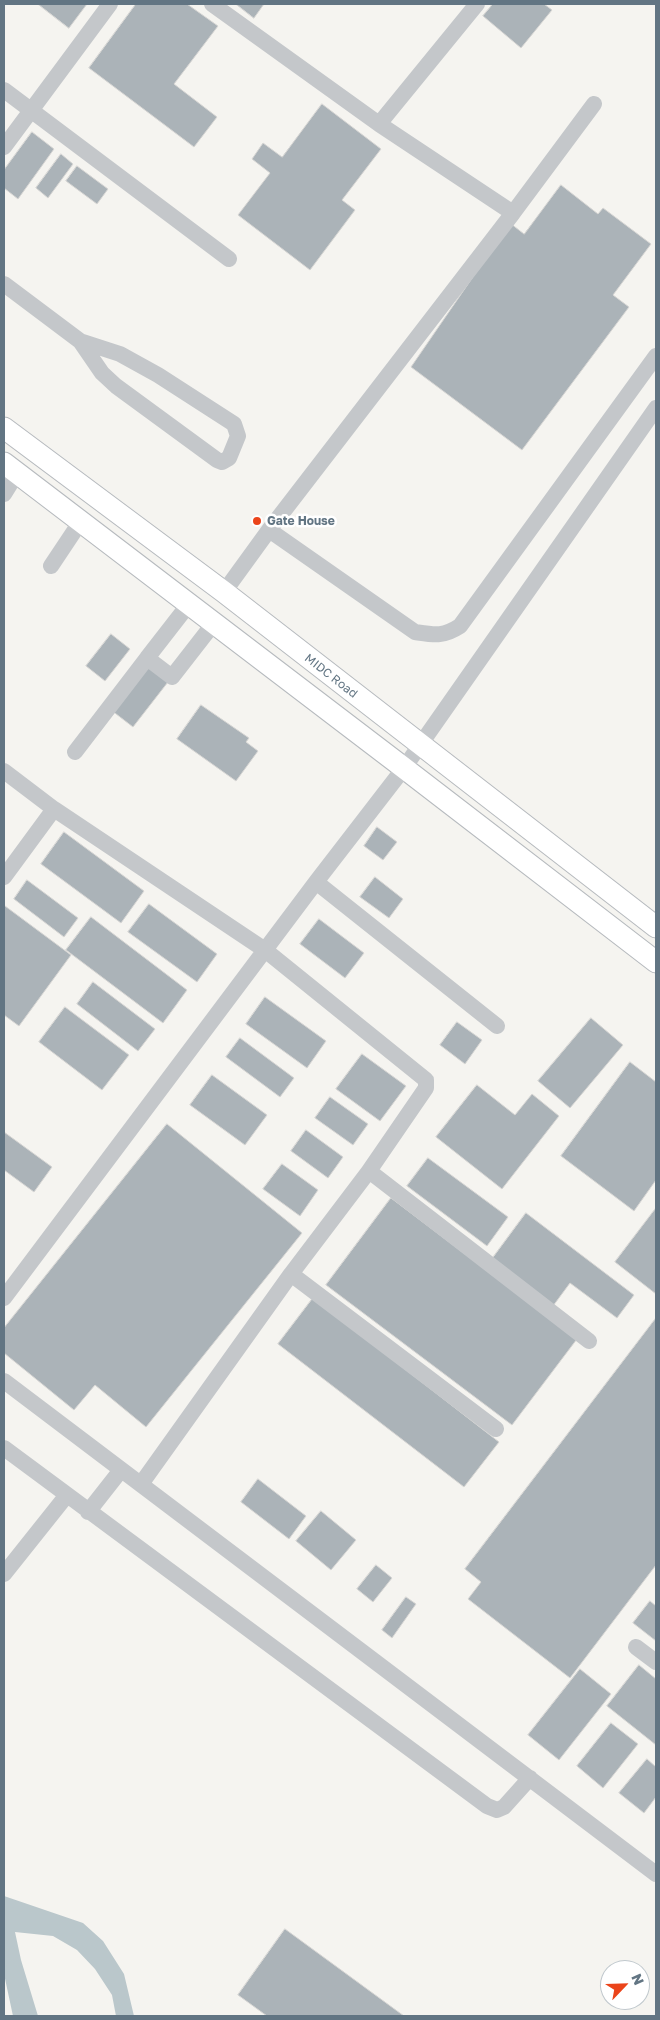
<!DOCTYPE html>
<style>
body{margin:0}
#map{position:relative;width:660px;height:2020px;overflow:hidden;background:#f5f4f0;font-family:"Golos Text",sans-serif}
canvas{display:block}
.frame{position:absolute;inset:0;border:5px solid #627583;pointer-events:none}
.north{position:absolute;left:600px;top:1960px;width:50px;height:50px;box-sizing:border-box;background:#fff;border:1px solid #c0c8cd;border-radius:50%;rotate:66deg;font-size:14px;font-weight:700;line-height:20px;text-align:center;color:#627583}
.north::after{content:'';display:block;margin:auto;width:18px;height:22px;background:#eb441a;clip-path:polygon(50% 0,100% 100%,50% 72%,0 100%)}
</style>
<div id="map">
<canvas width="660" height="2020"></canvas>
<div class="frame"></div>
<div class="north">N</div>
</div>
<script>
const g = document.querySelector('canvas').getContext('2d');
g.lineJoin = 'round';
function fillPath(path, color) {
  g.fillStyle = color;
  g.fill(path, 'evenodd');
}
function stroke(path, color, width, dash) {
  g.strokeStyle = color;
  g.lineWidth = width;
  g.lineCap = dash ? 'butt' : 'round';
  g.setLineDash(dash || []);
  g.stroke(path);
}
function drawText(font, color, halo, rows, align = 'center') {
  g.font = font + ' "Golos Text",sans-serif';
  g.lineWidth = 5;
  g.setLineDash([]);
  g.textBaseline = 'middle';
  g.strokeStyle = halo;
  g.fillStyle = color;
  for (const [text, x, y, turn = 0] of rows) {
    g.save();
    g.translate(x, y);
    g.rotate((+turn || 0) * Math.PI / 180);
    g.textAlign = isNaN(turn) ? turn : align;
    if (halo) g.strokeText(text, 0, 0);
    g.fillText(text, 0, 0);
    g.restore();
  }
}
fillPath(new Path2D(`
 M 4,1896 L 83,1923 L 103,1941 L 124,1974 L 134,2016 L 116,2016 L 112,1995 L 95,1969 L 77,1950 L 53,1936 L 15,1932 L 21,1960 L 38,2016 L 13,2016 L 4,1974 Z`), '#bac7cb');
const building = new Path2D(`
 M 38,4 L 87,4 L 69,28 Z
 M 136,4 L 187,4 L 218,26 L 174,84 L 217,117 L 194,147 L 89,68 Z
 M 236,4 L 264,4 L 254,18 Z
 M 493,4 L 544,4 L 552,10 L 521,48 L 483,16 Z
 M 322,104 L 381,149 L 342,200 L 355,210 L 310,270 L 238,215 L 270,173 L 252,159 L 263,143 L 282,157 Z
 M 32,132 L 54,149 L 18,199 L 4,188 L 4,170 Z
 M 61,154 L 73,164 L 48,198 L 36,188 Z
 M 77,166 L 108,189 L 97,204 L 66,181 Z
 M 561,185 L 598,214 L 603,208 L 651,244 L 613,295 L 629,307 L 522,450 L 411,367 L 510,223 L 524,234 Z
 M 111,634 L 130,649 L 105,681 L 86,666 Z
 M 146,664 L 168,682 L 133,727 L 111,710 Z
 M 201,705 L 249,738 L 246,742 L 258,751 L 236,781 L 177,739 Z
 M 377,827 L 397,842 L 383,860 L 364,846 Z
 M 64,832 L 144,891 L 121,923 L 41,864 Z
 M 375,877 L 403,899 L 389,918 L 360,897 Z
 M 27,880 L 78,918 L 64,937 L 14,899 Z
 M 149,904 L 217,954 L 197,982 L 128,932 Z
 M 5,906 L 71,955 L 19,1026 L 4,1015 L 4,908 Z
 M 91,917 L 187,990 L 163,1023 L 66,950 Z
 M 319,919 L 364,953 L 345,978 L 300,944 Z
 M 93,982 L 155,1029 L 138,1051 L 77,1004 Z
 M 265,997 L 326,1041 L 307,1068 L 246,1024 Z
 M 65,1007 L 129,1055 L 102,1090 L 39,1042 Z
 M 591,1018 L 623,1045 L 570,1108 L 538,1081 Z
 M 457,1022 L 482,1040 L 465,1064 L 440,1045 Z
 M 240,1038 L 294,1078 L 280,1097 L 226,1057 Z
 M 362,1054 L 406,1086 L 380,1121 L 336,1089 Z
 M 630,1062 L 656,1082 L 656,1180 L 634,1211 L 561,1156 Z
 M 212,1075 L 267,1115 L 245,1145 L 190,1105 Z
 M 477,1085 L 515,1115 L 532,1094 L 559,1116 L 502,1189 L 436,1137 Z
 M 330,1097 L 368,1124 L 353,1145 L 315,1118 Z
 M 167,1124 L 302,1233 L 146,1427 L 95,1385 L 74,1410 L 4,1353 L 4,1328 Z
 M 306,1130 L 343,1157 L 328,1178 L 291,1151 Z
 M 4,1132 L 52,1167 L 34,1192 L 4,1170 Z
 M 428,1158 L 508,1217 L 487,1246 L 407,1186 Z
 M 282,1164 L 318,1190 L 300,1216 L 263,1189 Z
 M 391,1198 L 577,1339 L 512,1425 L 326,1285 Z
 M 656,1208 L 656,1294 L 615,1262 Z
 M 526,1213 L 634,1295 L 617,1318 L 570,1283 L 553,1306 L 492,1259 Z
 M 313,1298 L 499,1442 L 464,1487 L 278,1344 Z
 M 656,1318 L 656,1565 L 570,1678 L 468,1599 L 481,1582 L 465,1569 Z
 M 258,1479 L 306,1516 L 289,1539 L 241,1502 Z
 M 321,1511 L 356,1540 L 331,1570 L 296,1541 Z
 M 376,1565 L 392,1578 L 373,1602 L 357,1589 Z
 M 406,1597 L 416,1604 L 392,1638 L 382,1630 Z
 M 650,1601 L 656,1606 L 656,1641 L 633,1623 Z
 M 639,1665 L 656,1679 L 656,1745 L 607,1706 Z
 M 580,1669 L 611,1694 L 559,1760 L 528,1735 Z
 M 611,1723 L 638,1744 L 603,1788 L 577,1766 Z
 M 647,1759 L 656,1767 L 656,1797 L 644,1813 L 619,1793 Z
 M 285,1929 L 404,2016 L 267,2016 L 238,1995 Z`);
fillPath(building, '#abb3b8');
stroke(building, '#d6d5d3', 1);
const major = new Path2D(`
 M 4,428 L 224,592 L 656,927
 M 4,463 L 404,768 L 656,962`);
stroke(major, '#b6babe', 23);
stroke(new Path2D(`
 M 212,4 L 379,124 L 513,213 L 594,104
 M 4,90 L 229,259
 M 379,124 L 477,4
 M 4,147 L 110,4
 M 4,284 L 80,341 L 102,373 L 116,386 L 217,460 L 222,462 L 229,458 L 238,436 L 234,424 L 158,375 L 120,354 L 80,341
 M 4,494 L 17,473
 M 269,530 L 513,213
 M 51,566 L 81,521
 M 224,592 L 269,530 L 415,632 C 435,635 443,637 460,626 L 656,356
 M 189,604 L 147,658 L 172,677 L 214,623
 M 75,752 L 147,658
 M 4,771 L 54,809 L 265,950 L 426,1080 L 426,1088 L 369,1171 L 291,1274 L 141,1484
 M 4,877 L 54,809
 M 316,882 L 497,1026
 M 369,1171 L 589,1341
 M 291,1274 L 496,1429
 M 4,1298 L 316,882 L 404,768 L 656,408
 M 4,1381 L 656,1874
 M 4,1448 L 487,1806 L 497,1810 L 504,1807 L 530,1778
 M 88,1512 L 121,1470
 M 4,1574 L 67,1495
 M 636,1647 L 656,1662`), '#c4c7ca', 16);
stroke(major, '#fff', 21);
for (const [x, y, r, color] of [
 [257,521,5,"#eb441a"]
]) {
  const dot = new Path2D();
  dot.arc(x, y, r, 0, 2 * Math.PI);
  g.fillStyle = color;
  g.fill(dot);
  stroke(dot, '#fff', 2);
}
drawText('bold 12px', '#627583', '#fff', [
 ["Gate House",267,521]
], 'left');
drawText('12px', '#627583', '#fff', [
 ["MIDC Road",331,676,38]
]);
</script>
